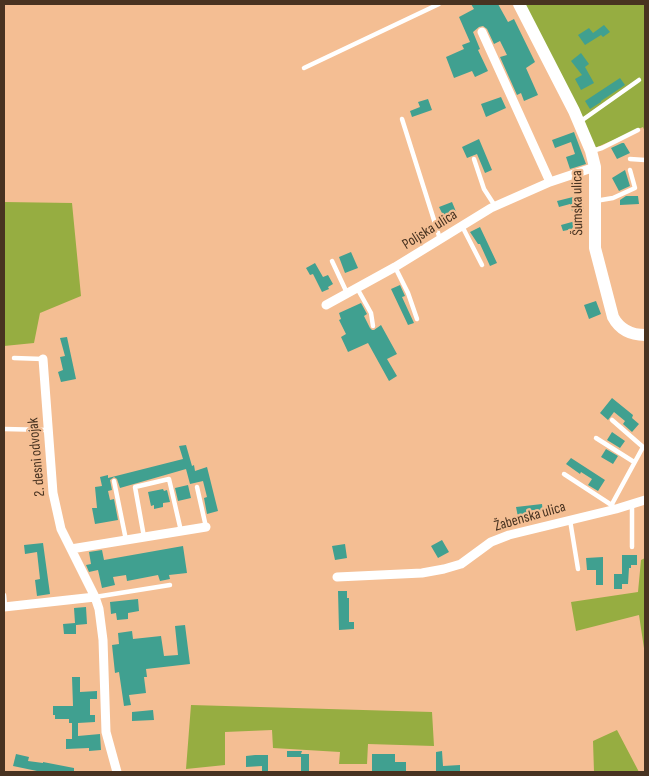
<!DOCTYPE html>
<meta charset="utf-8">
<style>
body{margin:0}
#map{position:relative;width:649px;height:776px;overflow:hidden;background:#f4be93;font-family:"Sofia Sans Condensed",sans-serif}
canvas{display:block}
.frame{position:absolute;inset:0;border:5px solid #483321;pointer-events:none}
</style>
<div id="map">
<canvas width="649" height="776"></canvas>
<div class="frame"></div>
</div>
<script>
const g = document.querySelector('canvas').getContext('2d');
g.lineJoin = 'round';
function fillPath(path, color) {
  g.fillStyle = color;
  g.fill(path, 'evenodd');
}
function stroke(path, color, width, dash) {
  g.strokeStyle = color;
  g.lineWidth = width;
  g.lineCap = dash ? 'butt' : 'round';
  g.setLineDash(dash || []);
  g.stroke(path);
}
function drawText(font, color, halo, rows, align = 'center') {
  g.font = font + ' "Sofia Sans Condensed",sans-serif';
  g.lineWidth = 4.5;
  g.setLineDash([]);
  g.textBaseline = 'middle';
  g.strokeStyle = halo;
  g.fillStyle = color;
  for (const [text, x, y, turn = 0] of rows) {
    g.save();
    g.translate(x, y);
    g.rotate((+turn || 0) * Math.PI / 180);
    g.textAlign = isNaN(turn) ? turn : align;
    if (halo) g.strokeText(text, 0, 0);
    g.fillText(text, 0, 0);
    g.restore();
  }
}
fillPath(new Path2D(`
 M 523,4 L 645,4 L 645,132 L 643,127 L 595,148 Z
 M 4,202 L 72,203 L 81,296 L 40,313 L 34,343 L 4,346 Z
 M 645,558 L 645,655 L 639,615 L 576,631 L 571,602 L 638,592 L 641,560 Z
 M 191,705 L 432,712 L 434,746 L 368,744 L 367,764 L 339,764 L 340,752 L 273,748 L 272,730 L 225,732 L 225,765 L 186,769 Z
 M 617,730 L 639,772 L 594,772 L 593,741 Z`), '#96ad41');
fillPath(new Path2D(`
 M 471,4 L 498,4 L 508,22 L 514,19 L 535,62 L 526,68 L 538,95 L 524,101 L 521,93 L 517,95 L 500,57 L 507,55 L 500,41 L 494,44 L 487,29 L 483,26 L 479,27 L 473,32 L 480,49 L 478,50 L 488,71 L 475,77 L 472,71 L 454,78 L 446,57 L 464,49 L 462,45 L 470,42 L 459,17 L 474,9 Z
 M 604,25 L 610,32 L 603,37 L 601,35 L 585,45 L 578,35 L 589,28 L 593,33 Z
 M 581,53 L 589,64 L 585,67 L 594,83 L 581,90 L 575,79 L 582,75 L 571,61 Z
 M 620,78 L 625,85 L 601,101 L 601,102 L 590,109 L 585,101 Z
 M 501,97 L 506,108 L 486,117 L 481,104 Z
 M 428,99 L 432,110 L 412,117 L 410,111 L 420,107 L 418,102 Z
 M 574,132 L 586,164 L 570,169 L 566,157 L 575,154 L 571,142 L 555,148 L 552,140 Z
 M 479,139 L 492,170 L 485,173 L 477,154 L 467,158 L 462,147 Z
 M 622,143 L 624,143 L 630,153 L 617,159 L 611,148 Z
 M 625,170 L 630,186 L 619,191 L 612,178 Z
 M 581,195 L 584,209 L 572,211 L 570,204 L 559,207 L 557,201 Z
 M 626,196 L 638,196 L 639,204 L 620,205 L 620,200 Z
 M 452,202 L 457,214 L 444,217 L 439,207 Z
 M 579,220 L 582,230 L 574,233 L 573,229 L 563,231 L 561,225 Z
 M 480,227 L 497,263 L 490,266 L 480,244 L 478,244 L 470,232 Z
 M 351,252 L 358,268 L 345,273 L 339,257 Z
 M 315,263 L 323,277 L 328,275 L 333,284 L 328,287 L 329,289 L 322,292 L 313,274 L 310,275 L 306,268 Z
 M 400,285 L 405,296 L 402,297 L 414,323 L 408,325 L 391,289 Z
 M 596,301 L 601,314 L 589,319 L 584,305 Z
 M 361,303 L 367,314 L 364,316 L 370,328 L 372,330 L 374,330 L 381,325 L 397,354 L 387,359 L 397,376 L 389,381 L 368,343 L 348,352 L 341,337 L 346,334 L 339,320 L 341,319 L 339,313 Z
 M 67,337 L 76,379 L 61,382 L 58,372 L 63,370 L 60,357 L 65,356 L 60,338 Z
 M 612,398 L 633,415 L 632,418 L 639,424 L 632,432 L 623,424 L 625,421 L 614,412 L 608,420 L 600,413 Z
 M 612,432 L 625,441 L 620,448 L 607,440 Z
 M 186,445 L 192,466 L 194,465 L 195,471 L 207,467 L 218,511 L 207,514 L 204,498 L 207,497 L 203,481 L 190,484 L 186,469 L 120,488 L 117,479 L 114,477 L 110,480 L 112,490 L 108,491 L 110,500 L 114,499 L 118,520 L 95,524 L 92,508 L 97,508 L 95,487 L 102,486 L 100,477 L 108,475 L 108,478 L 183,459 L 179,446 Z
 M 606,449 L 618,456 L 613,464 L 601,457 Z
 M 571,458 L 605,480 L 598,491 L 588,485 L 592,479 L 581,472 L 580,474 L 566,464 Z
 M 188,485 L 191,498 L 178,501 L 175,488 Z
 M 163,489 L 164,491 L 167,490 L 170,502 L 163,503 L 163,507 L 154,509 L 154,505 L 151,506 L 148,492 Z
 M 542,504 L 543,514 L 518,517 L 516,507 Z
 M 442,540 L 449,552 L 438,558 L 431,546 Z
 M 43,543 L 50,594 L 37,596 L 35,580 L 40,579 L 37,552 L 25,554 L 24,545 Z
 M 345,544 L 347,558 L 335,560 L 332,546 Z
 M 183,546 L 187,573 L 169,575 L 170,579 L 160,581 L 158,575 L 127,581 L 126,575 L 113,577 L 115,585 L 102,588 L 98,570 L 89,572 L 86,565 L 91,564 L 89,552 L 102,550 L 104,560 Z
 M 622,555 L 637,555 L 637,565 L 631,565 L 631,568 L 629,568 L 628,584 L 622,584 L 622,589 L 614,589 L 614,574 L 622,574 Z
 M 603,557 L 603,585 L 596,585 L 596,570 L 587,570 L 586,558 Z
 M 338,591 L 347,591 L 347,598 L 349,598 L 349,622 L 354,622 L 354,629 L 339,630 Z
 M 138,599 L 139,611 L 128,613 L 128,619 L 117,620 L 116,613 L 111,614 L 110,602 Z
 M 86,607 L 87,624 L 76,625 L 76,634 L 64,634 L 63,624 L 75,623 L 74,608 Z
 M 185,625 L 190,664 L 146,669 L 147,677 L 144,677 L 146,693 L 129,695 L 131,705 L 124,706 L 119,672 L 115,673 L 112,645 L 119,644 L 118,633 L 132,631 L 133,639 L 161,636 L 164,656 L 178,655 L 175,626 Z
 M 72,677 L 80,677 L 80,692 L 97,691 L 97,699 L 90,699 L 90,715 L 95,715 L 95,722 L 78,723 L 78,736 L 100,734 L 101,750 L 89,751 L 89,748 L 66,749 L 66,739 L 72,739 L 72,723 L 69,723 L 69,719 L 55,719 L 55,715 L 53,715 L 53,706 L 73,706 Z
 M 153,710 L 154,720 L 132,721 L 132,712 Z
 M 287,751 L 302,751 L 301,754 L 309,754 L 309,772 L 301,772 L 301,757 L 287,757 Z
 M 442,751 L 443,766 L 460,765 L 460,772 L 436,772 L 436,752 Z
 M 16,754 L 29,757 L 28,761 L 43,763 L 43,762 L 74,768 L 74,772 L 36,772 L 37,771 L 13,766 Z
 M 372,754 L 395,754 L 395,762 L 406,762 L 406,772 L 372,772 Z
 M 255,755 L 268,755 L 268,772 L 262,772 L 262,766 L 246,767 L 246,756 Z`), '#40a090');
stroke(new Path2D(`
 M 304,68 L 439,4
 M 402,119 L 440,239
 M 581,121 L 639,80
 M 592,151 L 602,148 L 638,130
 M 474,159 L 484,189 L 495,206
 M 630,159 L 645,160
 M 595,201 L 613,198 L 635,188 L 630,170
 M 462,226 L 482,265
 M 332,261 L 347,293
 M 395,267 L 408,293 L 417,319
 M 357,288 L 371,313 L 373,326
 M 14,358 L 43,359
 M 4,429 L 47,430
 M 596,438 L 634,462
 M 564,474 L 613,506
 M 114,481 L 126,540
 M 197,487 L 206,527
 M 612,504 L 643,447 L 612,420
 M 632,504 L 632,547
 M 570,520 L 578,569
 M 144,537 L 135,487 L 169,479 L 181,531
 M 4,595 L 5,606
 M 95,597 L 170,585`), '#fff', 4.5);
stroke(new Path2D(`
 M 482,32 L 550,182
 M 326,305 L 395,267 L 491,208 L 550,182 L 595,167
 M 43,359 L 53,493 L 61,529 L 95,597 L 99,609 L 103,640 L 106,732 L 117,772
 M 71,549 L 206,527
 M 337,577 L 422,573 L 444,569 L 461,564 L 491,542 L 509,535 L 616,509 L 645,500
 M 4,607 L 95,597`), '#fff', 9);
stroke(new Path2D(`
 M 519,4 L 574,111 L 591,151 L 595,167 L 595,248 L 613,317 C 620,330 631,335 645,335`), '#fff', 12);
drawText('15px', '#483321', '#f4be93', [
 ["Šumska ulica",578,203,-91],
 ["Poljska ulica",430,230,-32],
 ["2. desni odvojak",37,457,-95],
 ["Žabenska ulica",530,517,-16]
]);
</script>
